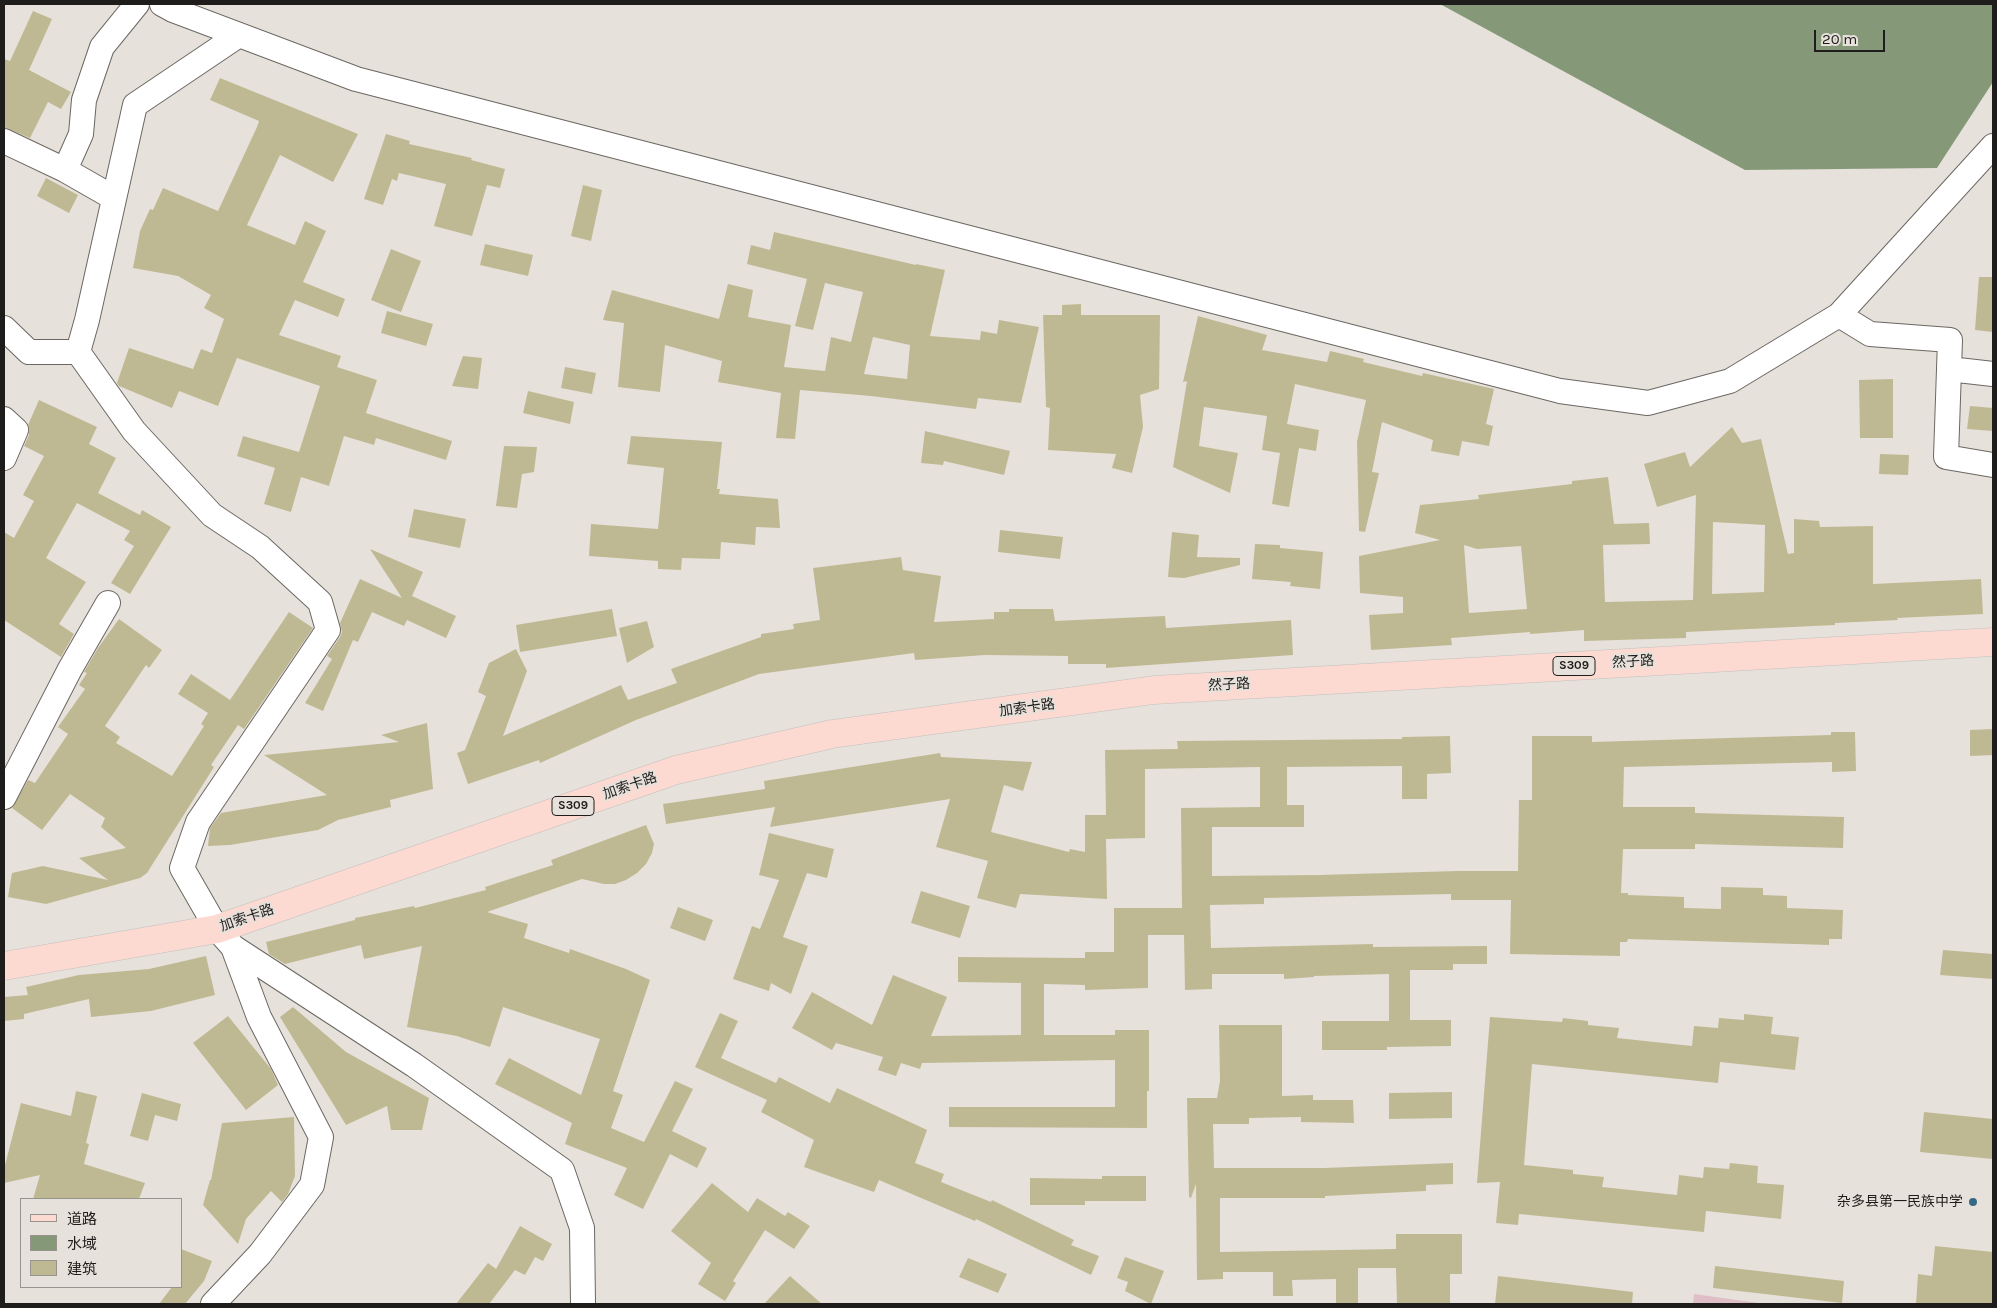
<!DOCTYPE html>
<meta charset="utf-8">
<style>
body{margin:0}
#map{position:relative;width:1997px;height:1308px;overflow:hidden;background:#e7e1db;font-family:Karla,"Noto Sans SC",sans-serif}
canvas{display:block}
.frame{position:absolute;inset:0;border:5px solid #1f1d1b;pointer-events:none}
.legend{position:absolute;left:20px;top:1198px;width:162px;height:90px;box-sizing:border-box;background:#e7e1db;border:1px solid #97938e;margin:0;padding:6px 9px;list-style:none;font-size:15px;color:#1f1d1b}
.legend li{display:flex;align-items:center;gap:10px;height:25px}
.legend b{width:25px;border:1px solid #97938e}
.scale{position:absolute;left:1814px;top:30px;width:71px;height:22px;box-sizing:border-box;border:2px solid #1f1d1b;border-top:0;padding-left:6px;font-size:15px;line-height:18px;white-space:nowrap;color:#1f1d1b;-webkit-text-stroke:4px #e7e1db;paint-order:stroke}
</style>
<div id="map">
<canvas width="1997" height="1308"></canvas>
<div class="frame"></div>
<ul class="legend">
<li><b style="height:6px;background:#fcd9d1"></b>道路</li>
<li><b style="height:14px;background:#859979"></b>水域</li>
<li><b style="height:14px;background:#bfb993"></b>建筑</li>
</ul>
<div class="scale">20 m</div>
</div>
<script>
const g = document.querySelector('canvas').getContext('2d');
g.lineJoin = 'round';
function fillPath(path, color) {
  g.fillStyle = color;
  g.fill(path, 'evenodd');
}
function stroke(path, color, width, dash) {
  g.strokeStyle = color;
  g.lineWidth = width;
  g.lineCap = dash ? 'butt' : 'round';
  g.setLineDash(dash || []);
  g.stroke(path);
}
function drawText(font, color, halo, rows, align = 'center') {
  g.font = font + ' Karla,"Noto Sans SC",sans-serif';
  g.lineWidth = 4;
  g.setLineDash([]);
  g.textBaseline = 'middle';
  g.strokeStyle = halo;
  g.fillStyle = color;
  for (const [text, x, y, turn = 0] of rows) {
    g.save();
    g.translate(x, y);
    g.rotate((+turn || 0) * Math.PI / 180);
    g.textAlign = isNaN(turn) ? turn : align;
    if (halo) g.strokeText(text, 0, 0);
    g.fillText(text, 0, 0);
    g.restore();
  }
}
fillPath(new Path2D(`
 M 1694,1294 L 1766,1304 L 1693,1304 Z`), '#dfbec7');
fillPath(new Path2D(`
 M 1440,4 L 1993,4 L 1993,82 L 1937,168 L 1745,170 Z`), '#859979');
fillPath(new Path2D(`
 M 33,11 L 52,19 L 29,70 L 71,92 L 61,109 L 48,102 L 30,138 L 4,127 L 4,59 L 10,61 Z
 M 220,78 L 358,134 L 333,182 L 280,155 L 247,225 L 295,245 L 305,221 L 326,231 L 303,282 L 345,299 L 338,317 L 295,300 L 279,335 L 341,356 L 337,367 L 377,380 L 366,413 L 452,441 L 446,460 L 376,438 L 374,445 L 344,436 L 329,486 L 301,477 L 291,512 L 264,504 L 275,468 L 237,456 L 243,436 L 299,452 L 320,386 L 237,358 L 218,406 L 179,391 L 172,408 L 119,386 L 117,383 L 129,348 L 193,369 L 201,349 L 212,353 L 224,319 L 204,308 L 211,295 L 178,276 L 133,268 L 140,231 L 150,209 L 153,210 L 163,188 L 218,211 L 257,127 L 259,121 L 210,100 Z
 M 386,134 L 410,141 L 409,144 L 472,158 L 471,160 L 505,169 L 500,188 L 487,185 L 472,236 L 434,226 L 446,184 L 399,173 L 397,181 L 392,179 L 383,205 L 364,199 Z
 M 46,178 L 78,195 L 69,213 L 37,196 Z
 M 583,185 L 602,190 L 591,241 L 571,236 Z
 M 774,232 L 916,265 L 916,264 L 945,270 L 930,336 L 980,340 L 981,331 L 997,334 L 999,320 L 1039,327 L 1021,403 L 978,398 L 976,409 L 871,396 L 800,390 L 795,439 L 776,438 L 781,393 L 718,382 L 722,361 L 665,345 L 660,392 L 618,387 L 624,323 L 603,320 L 612,290 L 719,319 L 728,284 L 753,290 L 748,317 L 791,325 L 784,367 L 825,371 L 831,337 L 851,342 L 863,292 L 825,283 L 813,330 L 795,326 L 807,279 L 747,264 L 751,245 L 770,250 ZM 873,337 L 910,345 L 907,379 L 864,374 Z
 M 485,244 L 533,255 L 528,276 L 480,265 Z
 M 391,249 L 421,261 L 401,312 L 371,300 Z
 M 1979,277 L 1993,277 L 1993,332 L 1975,330 Z
 M 1081,304 L 1081,315 L 1160,315 L 1159,389 L 1140,395 L 1143,427 L 1132,473 L 1112,468 L 1116,454 L 1048,450 L 1050,408 L 1046,407 L 1043,315 L 1062,315 L 1062,305 Z
 M 387,311 L 433,324 L 426,346 L 381,333 Z
 M 1198,316 L 1267,335 L 1262,350 L 1327,362 L 1330,351 L 1364,359 L 1363,362 L 1422,376 L 1423,373 L 1494,389 L 1486,424 L 1493,426 L 1489,446 L 1462,441 L 1459,456 L 1431,451 L 1433,440 L 1382,422 L 1372,472 L 1379,473 L 1365,532 L 1359,531 L 1357,442 L 1366,400 L 1295,384 L 1287,424 L 1319,430 L 1316,451 L 1299,448 L 1289,507 L 1272,504 L 1280,453 L 1262,450 L 1267,416 L 1204,407 L 1199,446 L 1238,453 L 1230,493 L 1173,467 L 1187,381 L 1183,382 Z
 M 463,356 L 482,358 L 478,389 L 452,386 Z
 M 565,367 L 596,373 L 592,394 L 561,388 Z
 M 1893,379 L 1893,438 L 1860,438 L 1859,380 Z
 M 528,391 L 574,402 L 570,424 L 523,413 Z
 M 39,400 L 97,427 L 89,444 L 116,458 L 98,493 L 140,515 L 142,510 L 171,527 L 130,594 L 111,583 L 134,546 L 124,540 L 130,531 L 77,503 L 46,558 L 86,582 L 59,624 L 74,634 L 61,657 L 4,620 L 4,532 L 14,538 L 34,501 L 23,495 L 44,456 L 24,446 L 29,435 L 28,425 Z
 M 1970,406 L 1993,408 L 1993,431 L 1967,429 Z
 M 1732,427 L 1742,443 L 1761,439 L 1788,554 L 1794,553 L 1794,519 L 1819,521 L 1820,527 L 1873,526 L 1873,584 L 1981,579 L 1983,614 L 1897,618 L 1898,620 L 1835,623 L 1835,625 L 1686,632 L 1686,638 L 1584,641 L 1584,630 L 1530,634 L 1530,632 L 1451,638 L 1452,645 L 1371,650 L 1369,615 L 1403,613 L 1403,597 L 1360,593 L 1359,556 L 1440,540 L 1415,533 L 1420,505 L 1479,499 L 1478,495 L 1572,484 L 1572,481 L 1608,477 L 1614,524 L 1649,523 L 1650,544 L 1603,545 L 1605,602 L 1693,600 L 1696,495 L 1657,507 L 1644,464 L 1685,452 L 1690,467 ZM 1713,522 L 1765,525 L 1764,592 L 1712,594 ZM 1464,545 L 1477,549 L 1521,546 L 1527,609 L 1469,613 Z
 M 925,431 L 1010,451 L 1004,475 L 944,461 L 943,465 L 921,463 Z
 M 631,436 L 722,442 L 717,489 L 720,489 L 719,494 L 778,499 L 780,528 L 756,527 L 755,545 L 721,542 L 720,559 L 682,558 L 681,570 L 658,569 L 658,561 L 589,556 L 591,524 L 658,529 L 664,468 L 627,464 Z
 M 504,446 L 537,447 L 534,472 L 522,474 L 517,508 L 496,506 Z
 M 1880,454 L 1909,455 L 1908,475 L 1879,474 Z
 M 414,509 L 466,519 L 460,548 L 408,537 Z
 M 1000,530 L 1063,537 L 1060,559 L 998,552 Z
 M 1172,532 L 1199,535 L 1197,557 L 1240,558 L 1240,565 L 1184,578 L 1168,577 Z
 M 1255,544 L 1280,545 L 1280,548 L 1323,552 L 1320,589 L 1290,586 L 1291,582 L 1252,579 Z
 M 370,549 L 423,572 L 412,596 L 456,616 L 446,638 L 407,620 L 404,626 L 372,612 L 358,642 L 353,640 L 323,711 L 305,703 L 332,659 L 327,656 L 340,637 L 342,632 L 340,623 L 360,579 L 402,598 Z
 M 901,557 L 903,570 L 941,576 L 934,622 L 994,619 L 994,612 L 1009,612 L 1009,609 L 1053,609 L 1055,621 L 1165,616 L 1166,628 L 1291,620 L 1293,655 L 1106,668 L 1106,664 L 1068,664 L 1068,656 L 985,655 L 915,660 L 914,653 L 759,674 L 636,720 L 540,763 L 539,760 L 468,784 L 457,753 L 465,750 L 486,696 L 478,692 L 489,663 L 516,649 L 527,671 L 503,736 L 621,685 L 628,700 L 677,683 L 671,669 L 761,637 L 761,634 L 794,629 L 793,624 L 820,620 L 813,568 Z
 M 612,609 L 617,636 L 520,652 L 516,625 Z
 M 289,612 L 313,628 L 244,729 L 238,725 L 211,765 L 214,767 L 147,873 L 140,878 L 46,904 L 8,897 L 12,873 L 43,866 L 108,880 L 79,858 L 126,848 L 101,827 L 105,818 L 70,794 L 42,830 L 12,808 L 28,780 L 35,783 L 68,734 L 58,727 L 85,689 L 79,685 L 87,673 L 84,672 L 98,648 L 119,619 L 162,650 L 149,668 L 146,665 L 105,726 L 120,737 L 116,743 L 172,776 L 204,726 L 201,724 L 208,713 L 178,694 L 191,674 L 230,700 Z
 M 647,621 L 654,647 L 627,663 L 619,628 Z
 M 427,723 L 433,789 L 390,800 L 391,807 L 338,820 L 318,830 L 230,845 L 208,846 L 210,828 L 221,813 L 327,795 L 264,755 L 399,742 L 381,735 Z
 M 1993,729 L 1993,755 L 1970,756 L 1970,730 Z
 M 1831,732 L 1855,732 L 1856,771 L 1832,772 L 1832,762 L 1624,767 L 1623,807 L 1695,807 L 1695,813 L 1844,817 L 1843,848 L 1695,844 L 1695,849 L 1623,849 L 1621,893 L 1628,893 L 1628,895 L 1684,897 L 1684,908 L 1721,909 L 1721,887 L 1763,888 L 1763,895 L 1787,896 L 1787,908 L 1843,910 L 1842,939 L 1829,939 L 1829,945 L 1628,939 L 1627,942 L 1620,942 L 1620,956 L 1510,954 L 1511,900 L 1451,900 L 1451,894 L 1264,898 L 1264,904 L 1210,905 L 1211,948 L 1373,944 L 1373,947 L 1487,946 L 1487,964 L 1453,964 L 1453,970 L 1410,970 L 1410,1020 L 1451,1020 L 1451,1046 L 1387,1047 L 1387,1050 L 1322,1050 L 1322,1021 L 1389,1021 L 1389,974 L 1314,976 L 1314,977 L 1284,979 L 1284,974 L 1212,974 L 1212,989 L 1185,990 L 1184,935 L 1148,935 L 1148,988 L 1085,990 L 1085,985 L 1044,984 L 1044,1035 L 1115,1035 L 1115,1030 L 1149,1030 L 1149,1091 L 1147,1091 L 1147,1128 L 949,1127 L 949,1107 L 1115,1107 L 1115,1060 L 922,1063 L 920,1069 L 901,1063 L 896,1076 L 878,1070 L 883,1057 L 836,1043 L 832,1050 L 792,1028 L 812,992 L 872,1025 L 893,975 L 947,997 L 931,1036 L 1021,1035 L 1021,983 L 958,982 L 958,957 L 1085,958 L 1085,952 L 1114,952 L 1114,908 L 1182,908 L 1181,808 L 1260,807 L 1260,767 L 1145,769 L 1145,838 L 1106,839 L 1107,899 L 1020,894 L 1016,908 L 977,898 L 988,861 L 936,847 L 950,799 L 770,827 L 775,807 L 666,824 L 663,804 L 765,789 L 764,781 L 940,753 L 941,757 L 1032,762 L 1023,791 L 1004,785 L 991,832 L 1069,852 L 1070,849 L 1085,852 L 1085,815 L 1106,815 L 1105,750 L 1178,749 L 1177,741 L 1402,739 L 1402,737 L 1450,736 L 1451,773 L 1427,774 L 1427,799 L 1402,799 L 1402,766 L 1287,767 L 1287,805 L 1304,805 L 1304,827 L 1212,827 L 1212,876 L 1319,875 L 1457,871 L 1518,871 L 1519,800 L 1532,800 L 1532,736 L 1592,736 L 1592,742 L 1831,735 Z
 M 646,825 L 654,844 L 652,853 L 646,864 L 637,873 L 626,880 L 615,884 L 604,884 L 582,879 L 487,912 L 528,924 L 524,938 L 569,953 L 570,949 L 626,969 L 650,980 L 613,1091 L 623,1095 L 611,1128 L 644,1142 L 675,1081 L 693,1089 L 672,1131 L 707,1148 L 697,1168 L 670,1154 L 643,1209 L 614,1195 L 627,1168 L 565,1144 L 572,1123 L 495,1084 L 509,1058 L 581,1095 L 600,1039 L 503,1007 L 490,1047 L 457,1036 L 407,1027 L 422,946 L 364,959 L 361,945 L 285,964 L 269,954 L 266,942 L 355,920 L 355,918 L 414,906 L 415,908 L 486,890 L 485,887 L 553,865 L 551,860 Z
 M 769,833 L 834,849 L 827,878 L 807,873 L 783,937 L 808,946 L 791,994 L 771,983 L 769,991 L 733,979 L 752,926 L 760,929 L 779,880 L 759,875 Z
 M 921,891 L 970,906 L 960,938 L 911,923 Z
 M 678,907 L 713,920 L 705,941 L 670,928 Z
 M 1943,950 L 1993,954 L 1993,979 L 1940,975 Z
 M 206,956 L 215,995 L 151,1011 L 91,1017 L 89,999 L 24,1014 L 24,1019 L 4,1021 L 4,997 L 28,995 L 26,987 L 79,975 L 149,969 Z
 M 293,1007 L 346,1052 L 429,1098 L 422,1130 L 391,1130 L 387,1106 L 346,1125 L 280,1017 Z
 M 720,1013 L 738,1021 L 721,1058 L 776,1083 L 779,1077 L 830,1103 L 837,1088 L 927,1130 L 915,1163 L 944,1174 L 941,1182 L 991,1202 L 992,1200 L 1074,1240 L 1071,1245 L 1099,1256 L 1091,1275 L 976,1219 L 975,1221 L 879,1180 L 874,1192 L 804,1167 L 814,1140 L 761,1112 L 767,1100 L 695,1067 Z
 M 1744,1014 L 1773,1017 L 1771,1034 L 1799,1037 L 1795,1070 L 1720,1062 L 1718,1083 L 1532,1064 L 1524,1165 L 1573,1170 L 1573,1174 L 1604,1177 L 1602,1187 L 1677,1195 L 1679,1175 L 1703,1178 L 1704,1167 L 1729,1169 L 1730,1163 L 1758,1166 L 1757,1183 L 1784,1185 L 1781,1219 L 1706,1211 L 1704,1232 L 1519,1214 L 1518,1225 L 1496,1223 L 1500,1182 L 1477,1183 L 1490,1017 L 1562,1022 L 1563,1018 L 1588,1021 L 1588,1025 L 1619,1028 L 1617,1038 L 1692,1046 L 1694,1026 L 1718,1028 L 1719,1018 L 1744,1020 Z
 M 228,1016 L 271,1069 L 278,1085 L 246,1110 L 193,1043 Z
 M 1219,1025 L 1282,1025 L 1282,1096 L 1313,1095 L 1313,1100 L 1353,1100 L 1354,1123 L 1301,1122 L 1301,1117 L 1249,1118 L 1249,1124 L 1213,1124 L 1214,1168 L 1324,1168 L 1453,1163 L 1453,1184 L 1426,1185 L 1426,1191 L 1325,1196 L 1325,1198 L 1220,1198 L 1220,1252 L 1396,1249 L 1396,1234 L 1462,1234 L 1462,1274 L 1450,1274 L 1450,1304 L 1397,1304 L 1396,1268 L 1358,1268 L 1358,1304 L 1336,1304 L 1336,1279 L 1292,1280 L 1293,1296 L 1273,1296 L 1273,1272 L 1223,1272 L 1223,1279 L 1197,1280 L 1196,1184 L 1191,1198 L 1189,1197 L 1187,1098 L 1217,1098 L 1220,1081 Z
 M 76,1091 L 97,1096 L 86,1143 L 89,1144 L 84,1164 L 145,1183 L 139,1199 L 33,1199 L 40,1175 L 4,1183 L 4,1169 L 21,1103 L 71,1116 Z
 M 1452,1092 L 1452,1118 L 1389,1119 L 1389,1093 Z
 M 142,1093 L 181,1104 L 177,1121 L 155,1115 L 148,1141 L 130,1136 Z
 M 1924,1112 L 1993,1119 L 1993,1159 L 1920,1152 Z
 M 294,1117 L 295,1176 L 288,1194 L 282,1202 L 271,1191 L 246,1219 L 238,1244 L 203,1205 L 210,1180 L 211,1180 L 222,1123 Z
 M 1102,1176 L 1146,1176 L 1146,1201 L 1085,1201 L 1085,1205 L 1030,1205 L 1030,1178 L 1102,1179 Z
 M 712,1183 L 748,1212 L 757,1198 L 785,1216 L 788,1212 L 810,1226 L 794,1249 L 765,1230 L 733,1281 L 736,1283 L 725,1301 L 698,1284 L 711,1263 L 671,1231 Z
 M 520,1226 L 552,1244 L 543,1261 L 535,1257 L 525,1275 L 515,1270 L 489,1304 L 456,1304 L 488,1263 L 496,1269 Z
 M 1935,1246 L 1993,1252 L 1993,1304 L 1916,1304 L 1918,1274 L 1932,1276 Z
 M 181,1249 L 212,1261 L 204,1281 L 185,1304 L 159,1304 L 172,1287 L 181,1287 Z
 M 1125,1257 L 1164,1271 L 1151,1304 L 1125,1291 L 1128,1282 L 1117,1278 Z
 M 968,1258 L 1007,1274 L 998,1293 L 959,1277 Z
 M 1715,1266 L 1844,1281 L 1842,1303 L 1713,1288 Z
 M 790,1276 L 822,1304 L 764,1304 Z
 M 1498,1276 L 1633,1292 L 1632,1304 L 1495,1304 Z`), '#bfb993');
const minor = new Path2D(`
 M 162,4 L 173,10 L 356,79 L 1560,391 L 1648,403 L 1730,381 L 1839,315 L 1993,146
 M 239,35 L 135,105 L 87,320 L 78,352 L 134,431 L 212,515 L 260,547 L 320,602 L 328,630 L 198,822 L 182,868 L 217,929 L 233,947 L 414,1065 L 562,1170 L 582,1228 L 583,1304
 M 4,141 L 65,170 L 114,198
 M 65,170 L 81,134 L 84,100 L 102,47 L 137,4
 M 1839,315 L 1870,334 L 1950,340 L 1946,457 L 1993,465
 M 4,328 L 29,352 L 78,352
 M 1949,369 L 1993,374
 M 4,419 L 16,430 L 4,458
 M 4,797 L 70,669 L 108,603
 M 213,1304 L 260,1254 L 312,1185 L 321,1137 L 259,1017 L 233,947`);
const major = new Path2D(`
 M 4,966 L 217,929 L 676,770 L 832,734 L 1154,690 L 1993,642`);
stroke(minor, '#6c6762', 26);
stroke(major, '#c0c0bf', 29);
stroke(minor, '#fff', 24);
stroke(major, '#fcd9d1', 28);
for (const [x, y, r, color] of [
 [1973,1202,5,"#356885"]
]) {
  const dot = new Path2D();
  dot.arc(x, y, r, 0, 2 * Math.PI);
  g.fillStyle = color;
  g.fill(dot);
  stroke(dot, '#e7e1db', 2);
}
for (const [x, y, w] of [
 [1574,666,42],
 [573,806,42]
]) {
  const box = new Path2D();
  box.roundRect(x - w / 2, y - 9.5, w, 19, 4);
  g.fillStyle = '#e7e1db';
  g.fill(box);
  stroke(box, '#1f1d1b', 1);
}
drawText('bold 12px', '#1f1d1b', null, [
 ["S309",1574,666],
 ["S309",573,806]
]);
drawText('14px', '#1f1d1b', '#e7e1db', [
 ["然子路",1633,662,-3],
 ["然子路",1229,685,-3],
 ["加索卡路",1027,708,-8],
 ["加索卡路",630,786,-19],
 ["加索卡路",247,918,-19]
]);
drawText('14px', '#1f1d1b', '#e7e1db', [
 ["杂多县第一民族中学",1963,1202]
], 'right');
</script>
